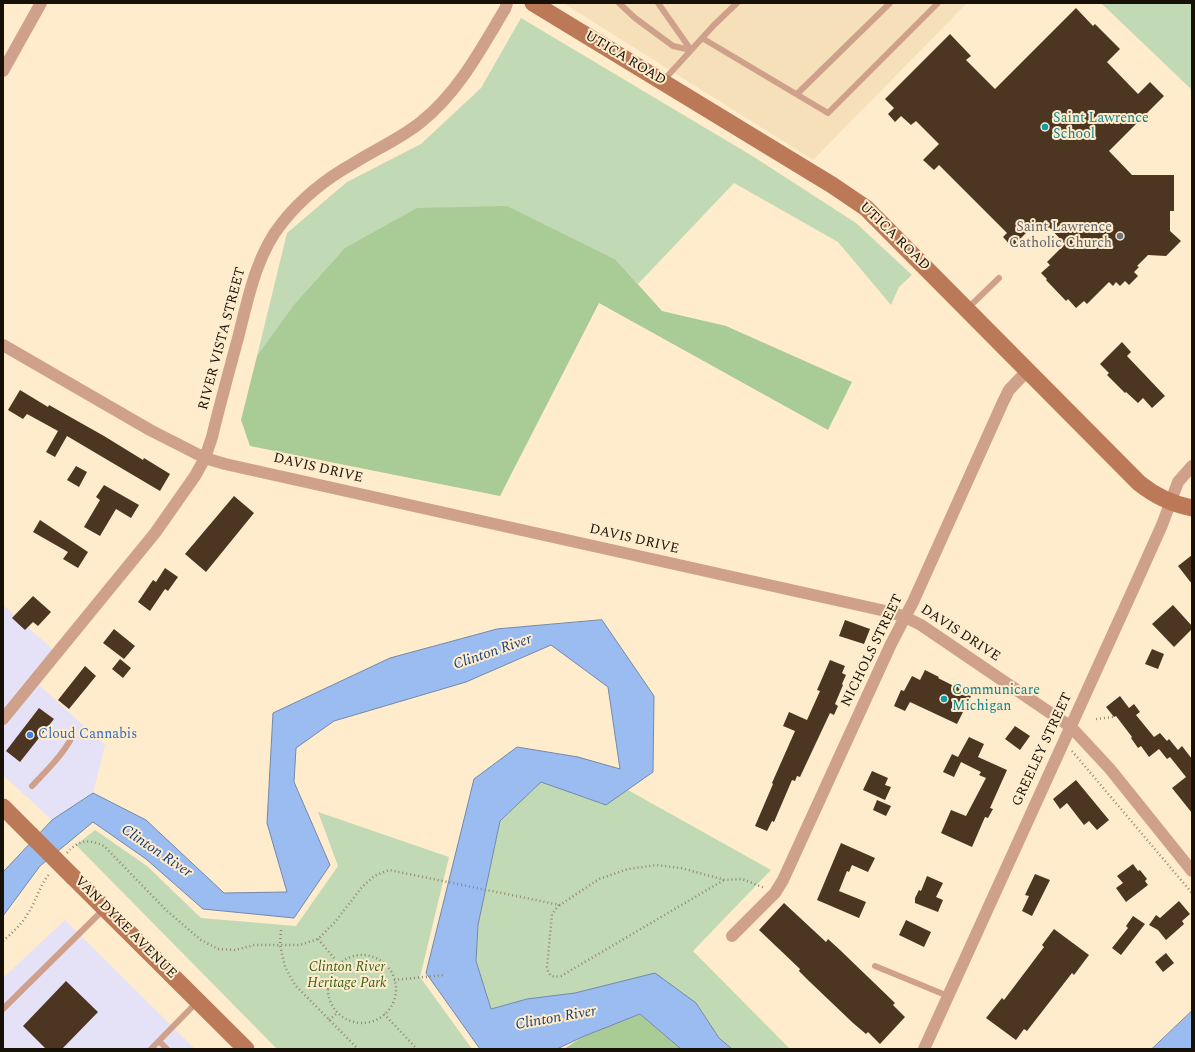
<!DOCTYPE html>
<style>
body{margin:0}
#map{position:relative;width:1195px;height:1052px;overflow:hidden;background:#feeccc;font-family:Spectral,serif}
canvas{display:block}
.frame{position:absolute;inset:0;border:4px solid #161006;pointer-events:none}
</style>
<div id="map">
<canvas width="1195" height="1052"></canvas>
<div class="frame"></div>
</div>
<script>
const g = document.querySelector('canvas').getContext('2d');
g.lineJoin = 'round';
function fillPath(path, color) {
  g.fillStyle = color;
  g.fill(path, 'evenodd');
}
function stroke(path, color, width, dash) {
  g.strokeStyle = color;
  g.lineWidth = width;
  g.lineCap = dash ? 'butt' : 'round';
  g.setLineDash(dash || []);
  g.stroke(path);
}
function drawText(font, color, halo, rows, align = 'center') {
  g.font = font + ' Spectral,serif';
  g.lineWidth = 4;
  g.setLineDash([]);
  g.textBaseline = 'middle';
  g.strokeStyle = halo;
  g.fillStyle = color;
  for (const [text, x, y, turn = 0] of rows) {
    g.save();
    g.translate(x, y);
    g.rotate((+turn || 0) * Math.PI / 180);
    g.textAlign = isNaN(turn) ? turn : align;
    if (halo) g.strokeText(text, 0, 0);
    g.fillText(text, 0, 0);
    g.restore();
  }
}
fillPath(new Path2D(`
 M 3,605 L 60,656 L 39,685 L 105,745 L 93,793 L 52,820 L 3,775 Z
 M 65,920 L 195,1049 L 3,1049 L 3,978 Z`), '#e5e1f7');
fillPath(new Path2D(`
 M 563,3 L 967,3 L 813,160 Z`), '#f5e0b9');
fillPath(new Path2D(`
 M 1101,3 L 1192,3 L 1192,90 Z
 M 521,18 L 754,157 L 856,223 L 912,275 L 899,287 L 891,305 L 838,242 L 734,183 L 638,284 L 616,260 L 257,356 L 287,233 L 347,182 L 421,144 L 481,88 Z
 M 541,782 L 606,805 L 628,790 L 771,870 L 693,951 L 790,1049 L 732,1049 L 719,1038 L 696,1003 L 575,993 L 527,999 L 491,1009 L 476,961 L 478,925 L 500,821 Z
 M 318,812 L 449,857 L 420,977 L 472,1049 L 277,1049 L 76,845 L 95,830 L 147,866 L 201,918 L 296,926 L 338,866 Z`), '#c2d9b5');
fillPath(new Path2D(`
 M 507,206 L 616,260 L 662,311 L 726,326 L 852,382 L 828,430 L 599,303 L 500,496 L 250,446 L 241,420 L 257,356 L 294,305 L 345,248 L 417,208 Z
 M 640,1014 L 681,1049 L 564,1049 L 582,1037 Z`), '#a9cb95');
const water = new Path2D(`
 M 602,620 L 654,696 L 653,772 L 606,805 L 541,782 L 500,821 L 478,925 L 476,961 L 491,1009 L 527,999 L 575,993 L 655,973 L 696,1003 L 719,1038 L 732,1049 L 681,1049 L 640,1014 L 582,1037 L 557,1049 L 480,1049 L 426,973 L 474,779 L 517,747 L 578,757 L 620,769 L 608,687 L 551,645 L 466,682 L 334,721 L 296,748 L 294,782 L 330,865 L 294,918 L 203,909 L 146,859 L 93,822 L 40,866 L 3,916 L 3,872 L 52,820 L 93,793 L 146,820 L 224,893 L 287,892 L 267,823 L 273,713 L 390,658 L 497,629 Z
 M 1192,1011 L 1192,1049 L 1152,1049 Z`);
fillPath(water, '#9bbcf0');
stroke(water, '#7388aa', 1);
fillPath(new Path2D(`
 M 1076,8 L 1093,26 L 1095,24 L 1120,49 L 1107,62 L 1138,94 L 1150,82 L 1164,96 L 1109,151 L 1132,175 L 1174,175 L 1174,211 L 1170,211 L 1170,231 L 1181,241 L 1166,256 L 1148,255 L 1137,266 L 1139,267 L 1134,272 L 1138,276 L 1129,285 L 1125,281 L 1120,286 L 1116,282 L 1113,286 L 1109,282 L 1087,304 L 1084,301 L 1076,308 L 1068,299 L 1066,301 L 1046,280 L 1047,279 L 1041,273 L 1050,265 L 1047,262 L 1065,244 L 1049,227 L 1045,231 L 1036,223 L 1012,247 L 1003,237 L 1007,233 L 939,165 L 934,170 L 923,160 L 939,144 L 916,121 L 911,125 L 901,116 L 895,122 L 888,114 L 894,108 L 885,99 L 950,34 L 971,56 L 966,60 L 995,89 Z
 M 1122,342 L 1131,352 L 1127,356 L 1165,396 L 1152,408 L 1143,398 L 1138,403 L 1126,392 L 1125,393 L 1107,375 L 1109,373 L 1100,364 Z
 M 20,390 L 48,407 L 49,405 L 104,436 L 143,460 L 144,458 L 170,474 L 160,491 L 67,436 L 55,457 L 46,452 L 58,431 L 27,414 L 23,419 L 8,410 Z
 M 76,466 L 87,472 L 79,487 L 67,480 Z
 M 104,485 L 139,505 L 131,518 L 116,509 L 100,536 L 84,527 L 100,500 L 96,497 Z
 M 234,496 L 254,513 L 206,572 L 185,554 Z
 M 40,520 L 88,552 L 78,568 L 63,559 L 68,552 L 33,532 Z
 M 1192,555 L 1192,584 L 1178,566 Z
 M 165,568 L 178,577 L 168,591 L 165,589 L 150,611 L 138,602 L 153,580 L 156,582 Z
 M 33,596 L 51,612 L 38,626 L 33,622 L 25,630 L 12,618 Z
 M 1173,605 L 1192,626 L 1192,629 L 1174,647 L 1152,624 Z
 M 845,620 L 870,629 L 864,644 L 839,636 Z
 M 114,629 L 135,646 L 124,659 L 103,643 Z
 M 1152,649 L 1164,654 L 1158,669 L 1145,664 Z
 M 120,659 L 131,668 L 123,678 L 112,669 Z
 M 830,660 L 845,666 L 842,673 L 846,675 L 842,684 L 843,685 L 835,704 L 838,706 L 834,715 L 830,713 L 800,777 L 797,776 L 795,781 L 792,780 L 774,822 L 772,821 L 767,831 L 755,826 L 773,784 L 772,783 L 795,731 L 783,726 L 789,712 L 807,720 L 820,691 L 817,690 Z
 M 85,666 L 96,676 L 69,709 L 58,700 Z
 M 925,670 L 939,677 L 938,678 L 956,687 L 957,684 L 967,689 L 966,692 L 972,694 L 957,724 L 910,702 L 905,711 L 894,706 L 901,690 L 904,691 L 912,676 L 920,680 Z
 M 1120,696 L 1129,708 L 1134,704 L 1140,712 L 1136,715 L 1154,737 L 1160,733 L 1167,741 L 1169,739 L 1178,750 L 1182,746 L 1192,759 L 1192,813 L 1172,788 L 1186,777 L 1170,757 L 1167,759 L 1159,749 L 1149,757 L 1141,746 L 1138,748 L 1131,738 L 1132,737 L 1116,716 L 1114,717 L 1106,707 Z
 M 39,708 L 54,719 L 20,762 L 6,751 Z
 M 1015,726 L 1030,736 L 1020,750 L 1005,739 Z
 M 969,737 L 984,744 L 978,757 L 1007,770 L 990,808 L 993,809 L 988,818 L 985,817 L 972,847 L 941,833 L 951,810 L 966,816 L 986,778 L 979,775 L 981,772 L 961,762 L 954,777 L 943,772 L 952,754 L 958,757 Z
 M 872,771 L 888,778 L 885,785 L 891,787 L 885,800 L 863,790 Z
 M 1076,780 L 1109,820 L 1097,830 L 1089,821 L 1084,825 L 1067,803 L 1060,809 L 1053,799 Z
 M 877,800 L 891,806 L 886,816 L 873,810 Z
 M 841,843 L 875,858 L 868,872 L 852,865 L 849,872 L 847,871 L 839,891 L 866,902 L 859,918 L 817,900 Z
 M 1133,864 L 1138,871 L 1140,870 L 1147,879 L 1145,881 L 1148,885 L 1126,902 L 1116,888 L 1123,883 L 1117,876 Z
 M 1035,874 L 1050,880 L 1032,916 L 1022,911 L 1029,896 L 1025,895 Z
 M 927,876 L 943,883 L 936,897 L 943,900 L 938,912 L 915,903 L 915,898 L 919,890 L 921,891 Z
 M 1179,901 L 1190,914 L 1182,921 L 1184,924 L 1166,940 L 1158,930 L 1149,925 L 1156,915 L 1160,918 Z
 M 784,903 L 826,942 L 828,939 L 840,950 L 895,1003 L 893,1005 L 905,1017 L 880,1044 L 868,1032 L 866,1034 L 853,1023 L 810,982 L 799,971 L 800,969 L 759,930 Z
 M 1133,916 L 1145,924 L 1121,955 L 1112,948 L 1128,928 L 1126,926 Z
 M 906,920 L 931,932 L 924,947 L 899,935 Z
 M 1054,929 L 1089,955 L 1074,975 L 1072,973 L 1027,1031 L 1024,1029 L 1016,1040 L 986,1018 L 1002,998 L 1004,1000 L 1044,947 L 1042,945 Z
 M 1166,953 L 1174,963 L 1163,972 L 1155,962 Z
 M 66,981 L 98,1012 L 62,1049 L 46,1049 L 23,1026 Z`), '#4c3621');
stroke(new Path2D(`
 M 1096,719 L 1113,717
 M 1072,751 L 1192,893
 M 67,853 C 79,839 89,839 104,846 L 166,910 L 201,940 L 218,949 L 235,950 L 254,945 L 300,945 L 318,939 L 335,922 L 362,887 L 374,876 L 389,870 L 560,905 L 599,879 L 628,869 L 657,865 L 681,868 L 725,880 L 742,879 L 765,888
 M 559,905 L 552,914 L 547,967 C 548,975 552,978 561,976 L 724,880
 M 281,930 L 280,945 L 285,967 L 295,985 L 358,1049
 M 318,939 L 339,964
 M 3,941 C 12,933 21,925 27,915 C 36,902 39,886 50,873
 M328 989a34 34 0 1 1 68 0a34 34 0 1 1-68 0Z
 M 394,980 L 444,975
 M 384,1014 L 417,1049
 M 329,1020 L 337,1013
 M 491,1049 L 492,1046`), '#928670', 2.5, [1, 3]);
stroke(new Path2D(`
 M 619,3 L 635,18 L 673,46 L 691,50
 M 658,3 L 691,50
 M 702,38 L 828,113 L 938,3
 M 663,81 L 714,25 L 737,3
 M 797,94 L 890,3
 M 967,309 L 999,278
 M 32,786 C 46,771 62,756 72,737
 M 875,966 L 948,996
 M 3,1009 L 104,909
 M 159,1041 L 167,1049
 M 151,1049 L 197,1002`), '#cfa08a', 6);
stroke(new Path2D(`
 M 3,71 L 41,3
 M 3,345 L 150,430 L 205,458 L 225,464 L 890,612 L 905,617 L 921,625 L 1071,727 L 1110,769 L 1192,871
 M 3,719 L 155,533 L 195,476 L 205,458 L 212,437 C 220,404 229,371 238,338 C 248,299 256,255 282,223 C 301,199 327,178 354,163 C 376,149 400,139 421,122 C 458,93 481,49 505,9 L 507,3
 M 732,936 L 775,893 L 783,880 L 891,644 L 913,602 L 1003,402 L 1009,390 L 1027,371
 M 924,1049 L 1136,583 L 1162,525 L 1178,482 L 1192,466`), '#cfa08a', 12);
stroke(new Path2D(`
 M 533,3 L 832,185 L 866,208 L 1139,483 C 1155,496 1172,504 1192,508
 M 3,807 L 31,835
 M 73,877 L 246,1049`), '#bc7957', 17);
stroke(new Path2D(`
 M 31,835 L 73,877`), '#bc7957', 17);
for (const [x, y, r, color] of [
 [1045,127,4,"#0f9aa8"],
 [1120,236,4,"#6b7280"],
 [944,699,4,"#0f9aa8"],
 [30,735,4,"#3f7fe0"]
]) {
  const dot = new Path2D();
  dot.arc(x, y, r, 0, 2 * Math.PI);
  g.fillStyle = color;
  g.fill(dot);
  stroke(dot, '#feeccc', 1.5);
}
drawText('14px', '#161006', '#feeccc', [
 ["UTICA ROAD",625,59,31],
 ["UTICA ROAD",894,237,44],
 ["RIVER VISTA STREET",223,339,-75],
 ["DAVIS DRIVE",318,469,13],
 ["DAVIS DRIVE",634,540,13],
 ["DAVIS DRIVE",960,634,33],
 ["NICHOLS STREET",873,651,-64],
 ["GREELEY STREET",1043,750,-65],
 ["VAN DYKE AVENUE",125,928,45]
]);
drawText('14px', '#0d838f', '#feeccc', [
 ["Saint Lawrence",1053,119],
 ["School",1053,135],
 ["Communicare",952,691],
 ["Michigan",952,707]
], 'left');
drawText('14px', '#5b616d', '#feeccc', [
 ["Saint Lawrence",1112,228],
 ["Catholic Church",1112,244]
], 'right');
drawText('14px', '#366cbe', '#feeccc', [
 ["Cloud Cannabis",38,735]
], 'left');
drawText('italic 14px', '#396218', '#feeccc', [
 ["Clinton River",347,968],
 ["Heritage Park",347,984]
]);
drawText('italic 15px', '#163e7a', '#feeccc', [
 ["Clinton River",493,653,-19],
 ["Clinton River",156,852,34],
 ["Clinton River",556,1019,-10]
]);
</script>
